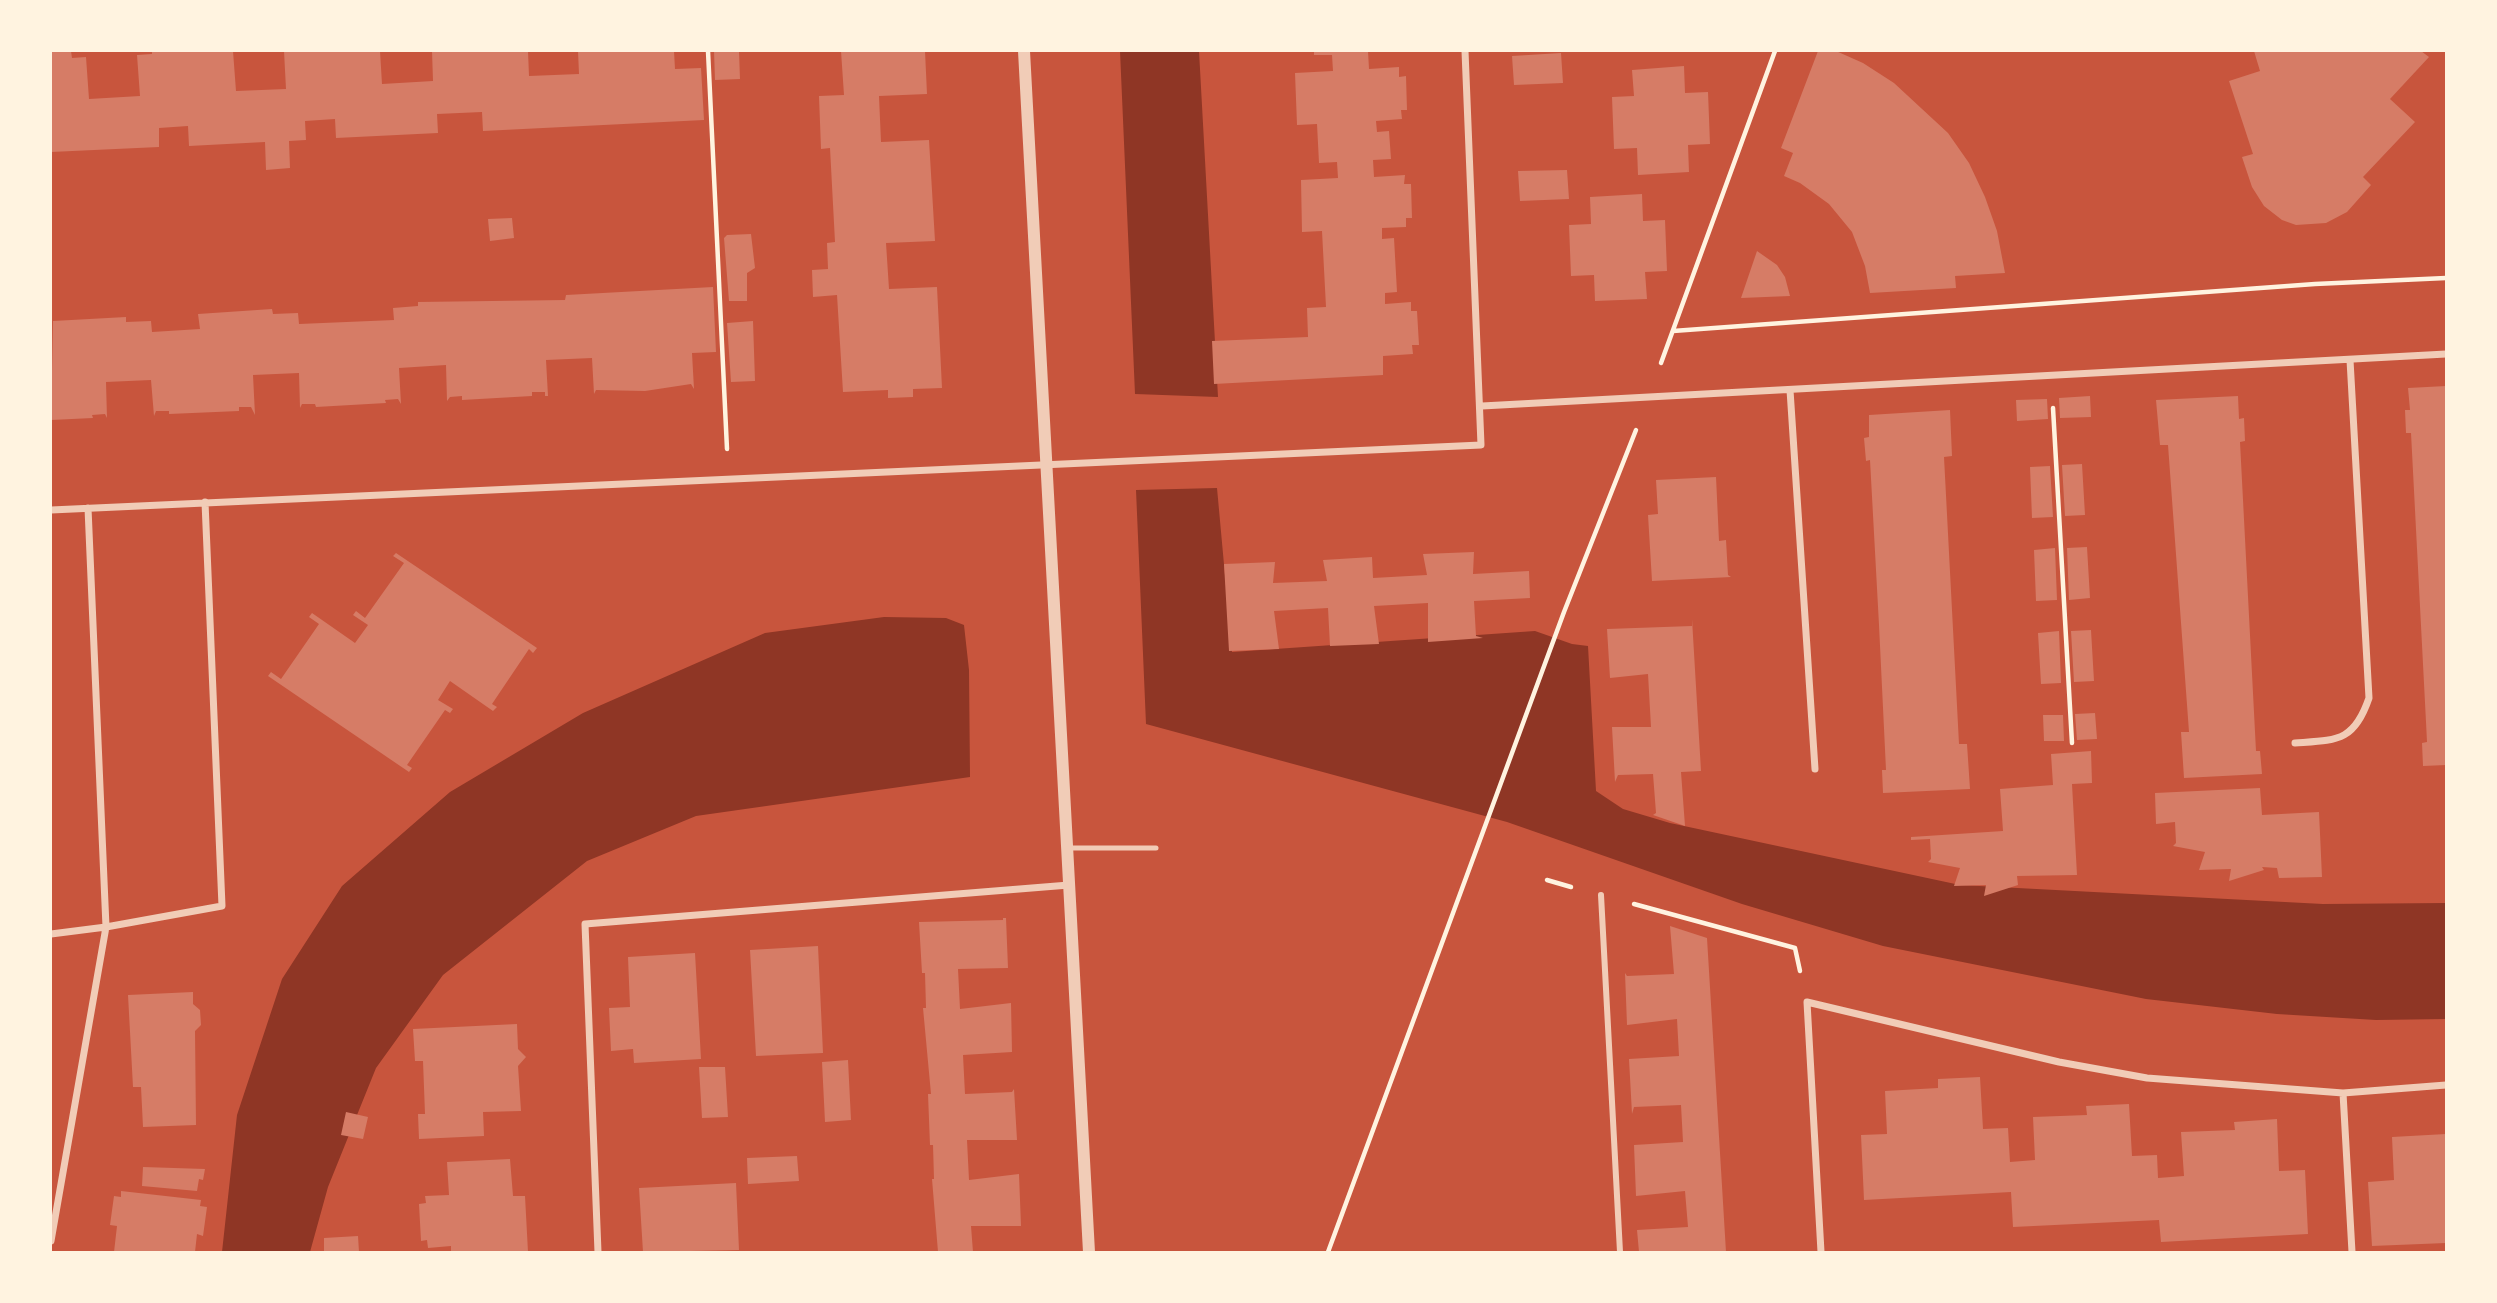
<!DOCTYPE html>
<style>
body{margin:0}
#map{position:relative;width:2497px;height:1303px;overflow:hidden;background:#c8553d;font-family:"Asap Condensed",sans-serif}
canvas{display:block}
.frame{position:absolute;inset:0;border:52px solid #fff3e0;pointer-events:none}
</style>
<div id="map">
<canvas width="2497" height="1303"></canvas>
<div class="frame"></div>
</div>
<script>
const g = document.querySelector('canvas').getContext('2d');
g.lineJoin = 'round';
function fillPath(path, color) {
  g.fillStyle = color;
  g.fill(path, 'evenodd');
}
function stroke(path, color, width, dash) {
  g.strokeStyle = color;
  g.lineWidth = width;
  g.lineCap = dash ? 'butt' : 'round';
  g.setLineDash(dash || []);
  g.stroke(path);
}
fillPath(new Path2D(`
 M 1120,51 L 1199,51 L 1218,397 L 1135,394 Z
 M 1217,488 L 1232,652 L 1535,631 L 1572,644 L 1588,646 L 1596,791 L 1623,809 L 1670,823 L 1960,885 L 2323,904 L 2446,903 L 2446,1019 L 2376,1020 L 2277,1014 L 2146,999 L 1883,946 L 1742,904 L 1507,822 L 1146,724 L 1136,490 Z
 M 884,617 L 946,618 L 964,625 L 969,670 L 970,777 L 696,816 L 587,861 L 443,975 L 376,1068 L 328,1187 L 310,1252 L 222,1252 L 237,1115 L 282,979 L 342,886 L 450,792 L 583,713 L 765,633 Z`), '#8f3625');
fillPath(new Path2D(`
 M 51,51 L 71,51 L 72,58 L 86,57 L 89,99 L 140,96 L 137,55 L 152,54 L 152,51 L 233,51 L 236,91 L 286,89 L 284,51 L 380,51 L 382,84 L 433,81 L 432,51 L 528,51 L 529,76 L 579,74 L 578,51 L 674,51 L 675,69 L 701,68 L 704,120 L 483,131 L 482,112 L 437,114 L 438,133 L 336,138 L 335,119 L 305,121 L 306,140 L 289,141 L 290,168 L 266,170 L 265,142 L 189,146 L 188,126 L 159,128 L 159,147 L 51,152 Z
 M 714,51 L 739,51 L 740,79 L 715,80 Z
 M 841,51 L 925,51 L 927,94 L 879,96 L 881,142 L 929,140 L 935,241 L 886,243 L 889,289 L 937,287 L 942,388 L 913,389 L 913,397 L 888,398 L 888,390 L 843,392 L 837,295 L 813,297 L 812,270 L 828,269 L 827,243 L 835,242 L 830,148 L 821,149 L 819,96 L 844,95 Z
 M 1314,51 L 1368,51 L 1369,69 L 1399,67 L 1399,77 L 1406,76 L 1407,110 L 1401,110 L 1402,119 L 1376,121 L 1377,132 L 1389,131 L 1391,159 L 1373,160 L 1374,177 L 1405,175 L 1404,184 L 1411,184 L 1412,218 L 1406,218 L 1406,227 L 1382,228 L 1382,239 L 1394,238 L 1397,292 L 1385,293 L 1385,304 L 1411,302 L 1411,311 L 1417,311 L 1419,345 L 1412,345 L 1413,354 L 1383,356 L 1383,375 L 1214,384 L 1212,341 L 1308,337 L 1307,308 L 1326,307 L 1322,231 L 1302,232 L 1301,180 L 1338,178 L 1337,162 L 1319,163 L 1317,124 L 1297,125 L 1295,73 L 1333,71 L 1332,55 L 1314,55 Z
 M 1818,51 L 1836,51 L 1863,63 L 1894,83 L 1948,133 L 1969,163 L 1985,197 L 1997,231 L 2005,273 L 1955,276 L 1956,288 L 1870,293 L 1865,266 L 1852,232 L 1829,204 L 1800,183 L 1784,176 L 1793,153 L 1781,148 Z
 M 2254,51 L 2421,51 L 2429,57 L 2390,99 L 2415,122 L 2363,177 L 2371,185 L 2347,212 L 2326,223 L 2296,225 L 2282,220 L 2264,206 L 2252,187 L 2242,157 L 2253,154 L 2229,81 L 2260,71 Z
 M 1561,53 L 1563,83 L 1514,85 L 1512,56 Z
 M 1684,66 L 1685,93 L 1708,92 L 1710,144 L 1688,145 L 1689,172 L 1638,175 L 1637,148 L 1614,149 L 1612,97 L 1634,96 L 1632,70 Z
 M 1567,170 L 1569,199 L 1520,201 L 1518,171 Z
 M 1642,194 L 1643,221 L 1665,220 L 1667,271 L 1645,272 L 1647,299 L 1595,301 L 1594,275 L 1571,276 L 1569,225 L 1591,224 L 1590,197 Z
 M 512,218 L 514,238 L 490,241 L 488,219 Z
 M 751,234 L 755,268 L 747,273 L 747,301 L 729,301 L 724,238 L 727,235 Z
 M 1757,251 L 1777,265 L 1785,277 L 1790,296 L 1741,298 Z
 M 713,287 L 716,352 L 692,353 L 694,389 L 691,384 L 645,391 L 596,390 L 594,394 L 592,358 L 546,360 L 548,396 L 545,396 L 545,392 L 532,392 L 532,396 L 462,400 L 462,396 L 450,397 L 447,401 L 446,365 L 399,368 L 401,404 L 398,399 L 385,400 L 386,403 L 316,407 L 315,404 L 302,404 L 300,408 L 299,373 L 253,375 L 255,415 L 251,407 L 239,407 L 239,411 L 169,414 L 169,411 L 156,411 L 154,416 L 151,380 L 106,382 L 107,418 L 105,414 L 92,415 L 93,418 L 51,420 L 53,321 L 126,317 L 126,322 L 151,321 L 152,332 L 200,329 L 198,314 L 272,309 L 273,314 L 298,313 L 299,324 L 394,320 L 393,308 L 418,306 L 418,302 L 565,300 L 566,295 Z
 M 753,321 L 755,381 L 731,382 L 727,323 Z
 M 2446,386 L 2446,765 L 2423,766 L 2422,743 L 2427,742 L 2426,722 L 2411,433 L 2406,433 L 2405,410 L 2410,410 L 2408,388 Z
 M 2090,396 L 2091,417 L 2060,418 L 2059,398 Z
 M 2238,396 L 2239,419 L 2244,418 L 2245,441 L 2240,442 L 2256,751 L 2260,751 L 2262,774 L 2184,778 L 2181,732 L 2189,732 L 2168,445 L 2160,445 L 2156,400 Z
 M 2047,399 L 2048,419 L 2017,421 L 2016,400 Z
 M 1950,410 L 1952,456 L 1944,457 L 1959,744 L 1967,744 L 1970,789 L 1883,793 L 1882,770 L 1886,770 L 1879,625 L 1870,460 L 1866,461 L 1864,438 L 1869,437 L 1869,415 Z
 M 2082,464 L 2085,515 L 2065,516 L 2062,465 Z
 M 2050,466 L 2053,517 L 2032,518 L 2030,467 Z
 M 1716,477 L 1719,541 L 1726,540 L 1728,575 L 1731,577 L 1652,581 L 1648,515 L 1658,514 L 1656,480 Z
 M 2087,547 L 2090,598 L 2069,600 L 2067,548 Z
 M 2055,548 L 2057,600 L 2036,601 L 2034,550 Z
 M 1474,552 L 1473,574 L 1529,571 L 1530,598 L 1474,601 L 1476,636 L 1483,638 L 1428,642 L 1428,603 L 1374,606 L 1379,644 L 1330,646 L 1328,608 L 1274,611 L 1279,649 L 1229,651 L 1224,564 L 1275,562 L 1273,583 L 1327,581 L 1323,560 L 1372,557 L 1373,578 L 1427,575 L 1423,554 Z
 M 396,553 L 537,648 L 533,653 L 529,649 L 492,704 L 497,707 L 493,711 L 450,681 L 438,700 L 453,709 L 450,713 L 445,710 L 407,765 L 412,768 L 409,772 L 268,676 L 271,672 L 281,679 L 319,624 L 309,617 L 312,613 L 355,643 L 368,625 L 353,615 L 356,611 L 365,618 L 404,563 L 393,556 Z
 M 1692,619 L 1701,771 L 1681,772 L 1685,826 L 1653,815 L 1656,813 L 1653,774 L 1618,775 L 1615,782 L 1612,727 L 1651,727 L 1648,674 L 1610,678 L 1607,629 L 1692,626 Z
 M 2091,630 L 2094,681 L 2074,682 L 2071,631 Z
 M 2059,631 L 2061,683 L 2041,684 L 2038,633 Z
 M 2095,713 L 2097,739 L 2077,740 L 2075,714 Z
 M 2043,715 L 2063,715 L 2064,741 L 2044,741 Z
 M 2091,751 L 2092,783 L 2072,784 L 2077,875 L 2017,876 L 2018,885 L 1984,896 L 1986,885 L 1954,886 L 1960,868 L 1928,862 L 1931,859 L 1930,839 L 1911,840 L 1911,837 L 2003,831 L 2000,789 L 2053,785 L 2051,754 Z
 M 2260,788 L 2262,815 L 2319,812 L 2322,877 L 2279,878 L 2277,868 L 2262,867 L 2264,870 L 2229,881 L 2231,869 L 2199,870 L 2205,852 L 2173,846 L 2176,843 L 2175,822 L 2156,824 L 2155,793 Z
 M 1003,918 L 1006,918 L 1008,968 L 958,969 L 960,1009 L 1011,1003 L 1012,1052 L 963,1055 L 965,1094 L 1012,1092 L 1014,1089 L 1017,1140 L 967,1140 L 969,1180 L 1019,1174 L 1021,1226 L 971,1226 L 973,1252 L 938,1252 L 932,1179 L 934,1179 L 933,1145 L 930,1145 L 928,1094 L 931,1094 L 923,1008 L 926,1008 L 925,973 L 922,973 L 919,922 L 1003,920 Z
 M 1670,926 L 1707,938 L 1726,1252 L 1639,1252 L 1637,1230 L 1688,1227 L 1685,1191 L 1636,1196 L 1634,1145 L 1683,1142 L 1681,1105 L 1634,1107 L 1632,1114 L 1629,1059 L 1679,1056 L 1677,1019 L 1627,1025 L 1625,973 L 1627,976 L 1674,974 Z
 M 818,946 L 823,1053 L 756,1056 L 750,950 Z
 M 695,953 L 701,1059 L 634,1063 L 633,1049 L 611,1051 L 609,1008 L 630,1007 L 628,957 Z
 M 193,992 L 193,1004 L 200,1010 L 201,1025 L 195,1031 L 196,1125 L 143,1127 L 141,1087 L 133,1087 L 128,995 Z
 M 517,1024 L 518,1049 L 526,1057 L 518,1066 L 521,1111 L 483,1112 L 484,1136 L 419,1139 L 418,1114 L 425,1114 L 423,1061 L 415,1061 L 413,1029 Z
 M 848,1060 L 851,1120 L 825,1122 L 822,1062 Z
 M 699,1067 L 725,1067 L 728,1117 L 702,1118 Z
 M 1980,1077 L 1983,1129 L 2008,1128 L 2010,1162 L 2035,1160 L 2033,1117 L 2087,1115 L 2086,1106 L 2129,1104 L 2132,1156 L 2157,1155 L 2158,1178 L 2184,1176 L 2181,1132 L 2235,1130 L 2234,1122 L 2277,1119 L 2279,1171 L 2305,1170 L 2308,1234 L 2161,1242 L 2159,1220 L 2013,1227 L 2011,1192 L 1864,1200 L 1861,1135 L 1887,1134 L 1885,1091 L 1938,1088 L 1938,1079 Z
 M 346,1112 L 368,1117 L 363,1139 L 341,1135 Z
 M 2446,1134 L 2446,1243 L 2372,1246 L 2368,1182 L 2394,1180 L 2392,1137 Z
 M 797,1156 L 799,1181 L 748,1184 L 747,1158 Z
 M 510,1159 L 513,1196 L 525,1196 L 528,1252 L 451,1252 L 451,1246 L 428,1248 L 427,1240 L 421,1241 L 419,1204 L 426,1203 L 425,1196 L 449,1195 L 447,1162 Z
 M 143,1167 L 205,1169 L 203,1180 L 199,1179 L 197,1191 L 142,1186 Z
 M 736,1183 L 739,1250 L 643,1252 L 639,1188 Z
 M 121,1191 L 201,1200 L 200,1206 L 207,1207 L 203,1236 L 197,1234 L 195,1252 L 114,1252 L 117,1226 L 110,1225 L 114,1196 L 121,1197 Z
 M 358,1236 L 359,1252 L 324,1252 L 324,1238 Z`), '#d67c66');
stroke(new Path2D(`
 M 708,51 L 727,449
 M 1673,331 L 2315,284 L 2446,278
 M 1661,363 L 1775,51
 M 2053,408 L 2072,743
 M 1547,880 L 1571,887
 M 1634,904 L 1795,948 L 1800,971
 M 1328,1252 L 1564,612 L 1636,430`), '#fff3e0', 4.5);
stroke(new Path2D(`
 M 1068,848 L 1156,848`), '#f1ccb7', 5);
stroke(new Path2D(`
 M 1601,895 L 1620,1252`), '#f1ccb7', 6);
stroke(new Path2D(`
 M 1790,390 L 1815,769
 M 1482,406 L 2446,354
 M 88,508 L 106,927 L 222,906 L 205,502
 M 51,510 L 1481,445 L 1465,51
 M 2295,743 C 2337,740 2354,742 2369,698 L 2350,360
 M 51,934 L 106,927 L 51,1241
 M 2343,1093 L 2352,1252
 M 598,1252 L 585,924 L 1069,885
 M 1821,1252 L 1807,1002 L 2059,1062 L 2147,1078 L 2343,1093 L 2446,1085`), '#f1ccb7', 7);
stroke(new Path2D(`
 M 1024,51 L 1089,1252`), '#f1ccb7', 12);
</script>
